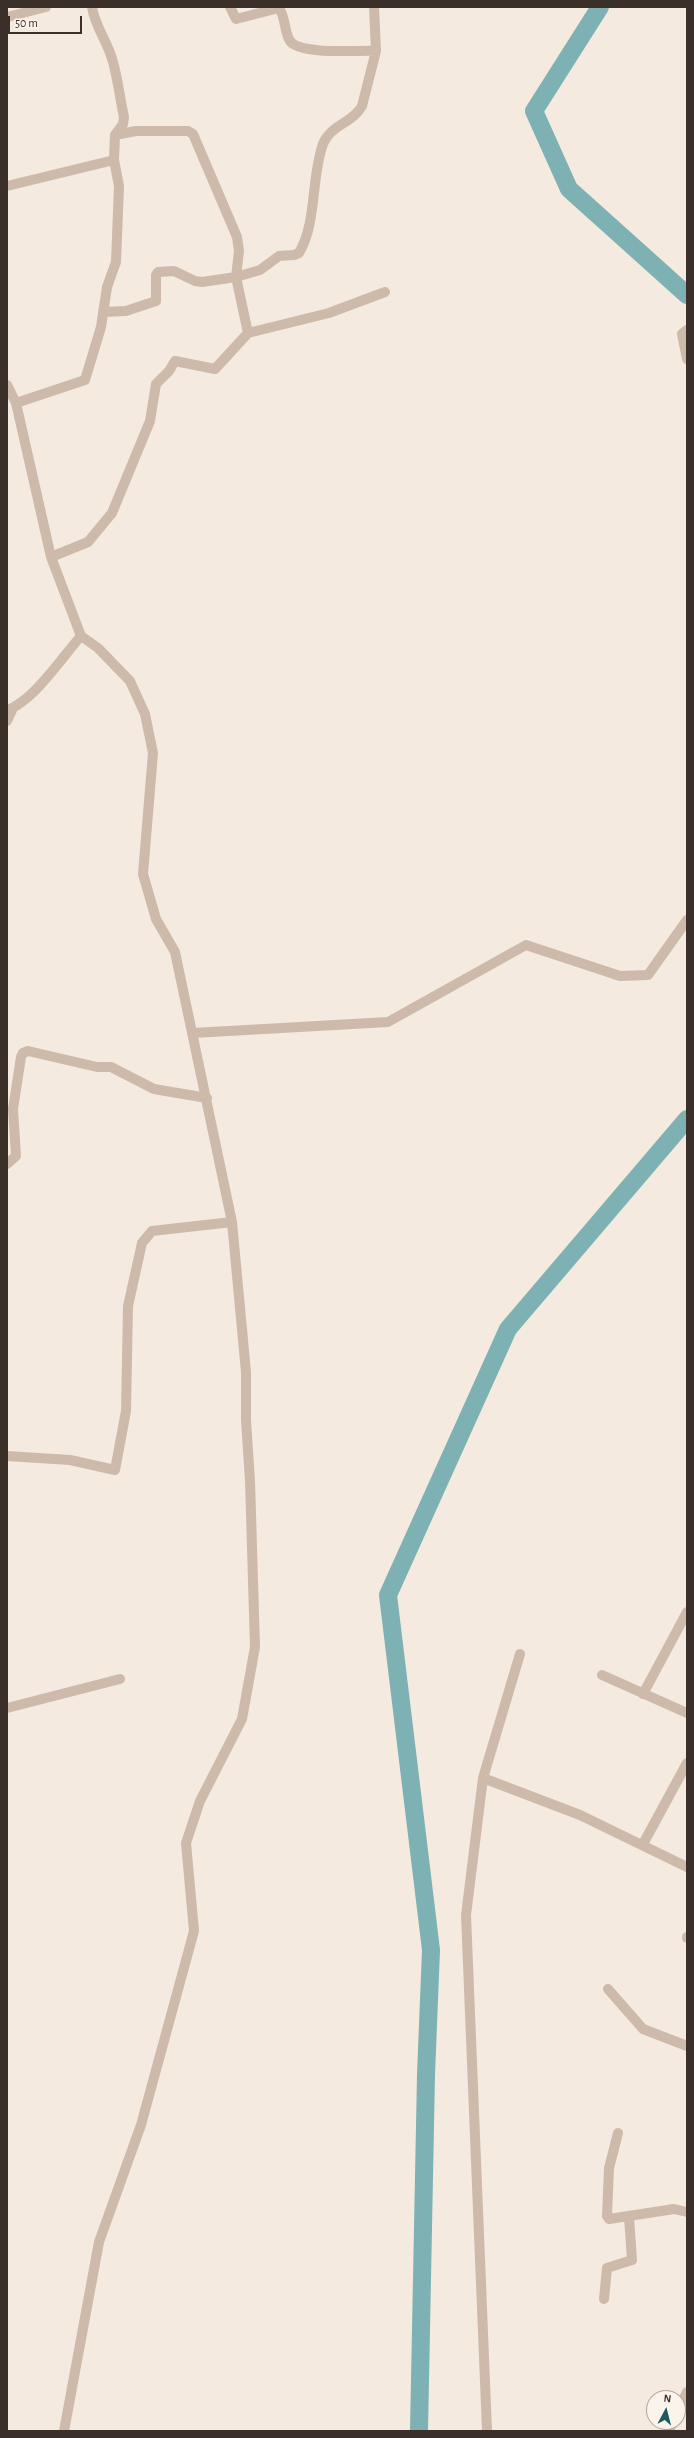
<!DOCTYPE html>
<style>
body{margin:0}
#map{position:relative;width:694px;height:2438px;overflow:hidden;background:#f4eadf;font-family:"Alegreya Sans",sans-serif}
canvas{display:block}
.frame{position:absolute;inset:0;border:8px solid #3b2f2a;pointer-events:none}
.north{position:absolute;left:646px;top:2390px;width:40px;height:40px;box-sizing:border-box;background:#fbf4ec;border:1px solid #aea59e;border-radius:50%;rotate:7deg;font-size:11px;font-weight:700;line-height:16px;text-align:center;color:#3b2f2a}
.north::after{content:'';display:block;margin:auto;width:14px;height:18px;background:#1d5b5f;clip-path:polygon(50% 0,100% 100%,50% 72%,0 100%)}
.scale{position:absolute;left:8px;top:16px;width:74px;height:18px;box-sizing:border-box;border:2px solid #3b2f2a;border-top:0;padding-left:5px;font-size:12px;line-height:14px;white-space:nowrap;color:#3b2f2a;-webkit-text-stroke:3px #fbf4ec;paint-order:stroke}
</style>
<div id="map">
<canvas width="694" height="2438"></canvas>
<div class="frame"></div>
<div class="north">N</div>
<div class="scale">50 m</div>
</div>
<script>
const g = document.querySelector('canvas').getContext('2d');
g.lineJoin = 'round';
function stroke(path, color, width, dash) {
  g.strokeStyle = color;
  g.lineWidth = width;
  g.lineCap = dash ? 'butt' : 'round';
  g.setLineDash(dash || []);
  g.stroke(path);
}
stroke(new Path2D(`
 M 600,7 L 534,111 L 569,189 L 687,295
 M 419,2431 L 426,2075 L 431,1950 L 388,1595 L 508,1329 L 687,1119`), '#7db1b3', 18);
stroke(new Path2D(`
 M 230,7 L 236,19 L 279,8 C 286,18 284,32 290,41 C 300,55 358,50 376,51
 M 7,17 L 46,7
 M 115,135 L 136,131 L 188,131 L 193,134 L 237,237 L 239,251 L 236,277 L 248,333
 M 7,186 L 114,160 L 115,135 L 123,124 L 124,117 C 120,99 118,80 113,62 C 108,42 95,27 92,7
 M 103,312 L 126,311 L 156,301 L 156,275 L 158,272 L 174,271 L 195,281 L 202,282 L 236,277 L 260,270 L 279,256 L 294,255 L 299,253 C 317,223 311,177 323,144 C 330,125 353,123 362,106 L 376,51 L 374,7
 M 7,385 L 16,403 L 51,557 L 81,636 L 98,648 L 130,681 L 145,714 L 153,753 L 143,874 L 156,919 L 175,952 L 232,1222 L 246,1372 L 246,1420 L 250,1481 L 255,1647 L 242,1719 L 200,1801 L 186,1843 L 194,1931 L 141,2125 L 99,2242 L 64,2431
 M 16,403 L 85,380 L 101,327 L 107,287 L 116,262 L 119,186 L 114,160
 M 51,557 L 88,542 L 112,513 L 150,421 L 156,384 L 169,371 L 175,361 L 215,369 L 248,333 L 329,313 L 385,292
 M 7,710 C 33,702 63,656 81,636
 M 7,721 L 13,708
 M 7,1164 L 16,1156 L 13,1109 L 21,1057 L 23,1053 L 28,1051 L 97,1067 L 111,1067 L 154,1089 L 207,1098
 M 7,1456 L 70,1460 L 115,1470 L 126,1411 L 128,1306 L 142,1243 L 152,1231 L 232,1222
 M 602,1675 L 687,1713
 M 643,1694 L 687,1612
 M 7,1708 L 120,1679
 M 483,1778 L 580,1815 L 687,1867
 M 643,1844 L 687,1763
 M 687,1937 L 687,1938
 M 608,1989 L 643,2029 L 687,2046
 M 618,2133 L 609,2168 L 607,2216 L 609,2219 L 674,2209 L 687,2212
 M 604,2299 L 607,2268 L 632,2260 L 629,2217
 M 678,2411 L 687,2392
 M 487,2431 L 466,1915 L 483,1778 L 520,1654
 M 669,2431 L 673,2422`), '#cdbaaa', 10);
stroke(new Path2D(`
 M 687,330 L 682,334 L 687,359
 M 193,1033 L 388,1022 L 526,945 L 620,976 L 648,975 L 687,920`), '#cdbaaa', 10);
</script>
